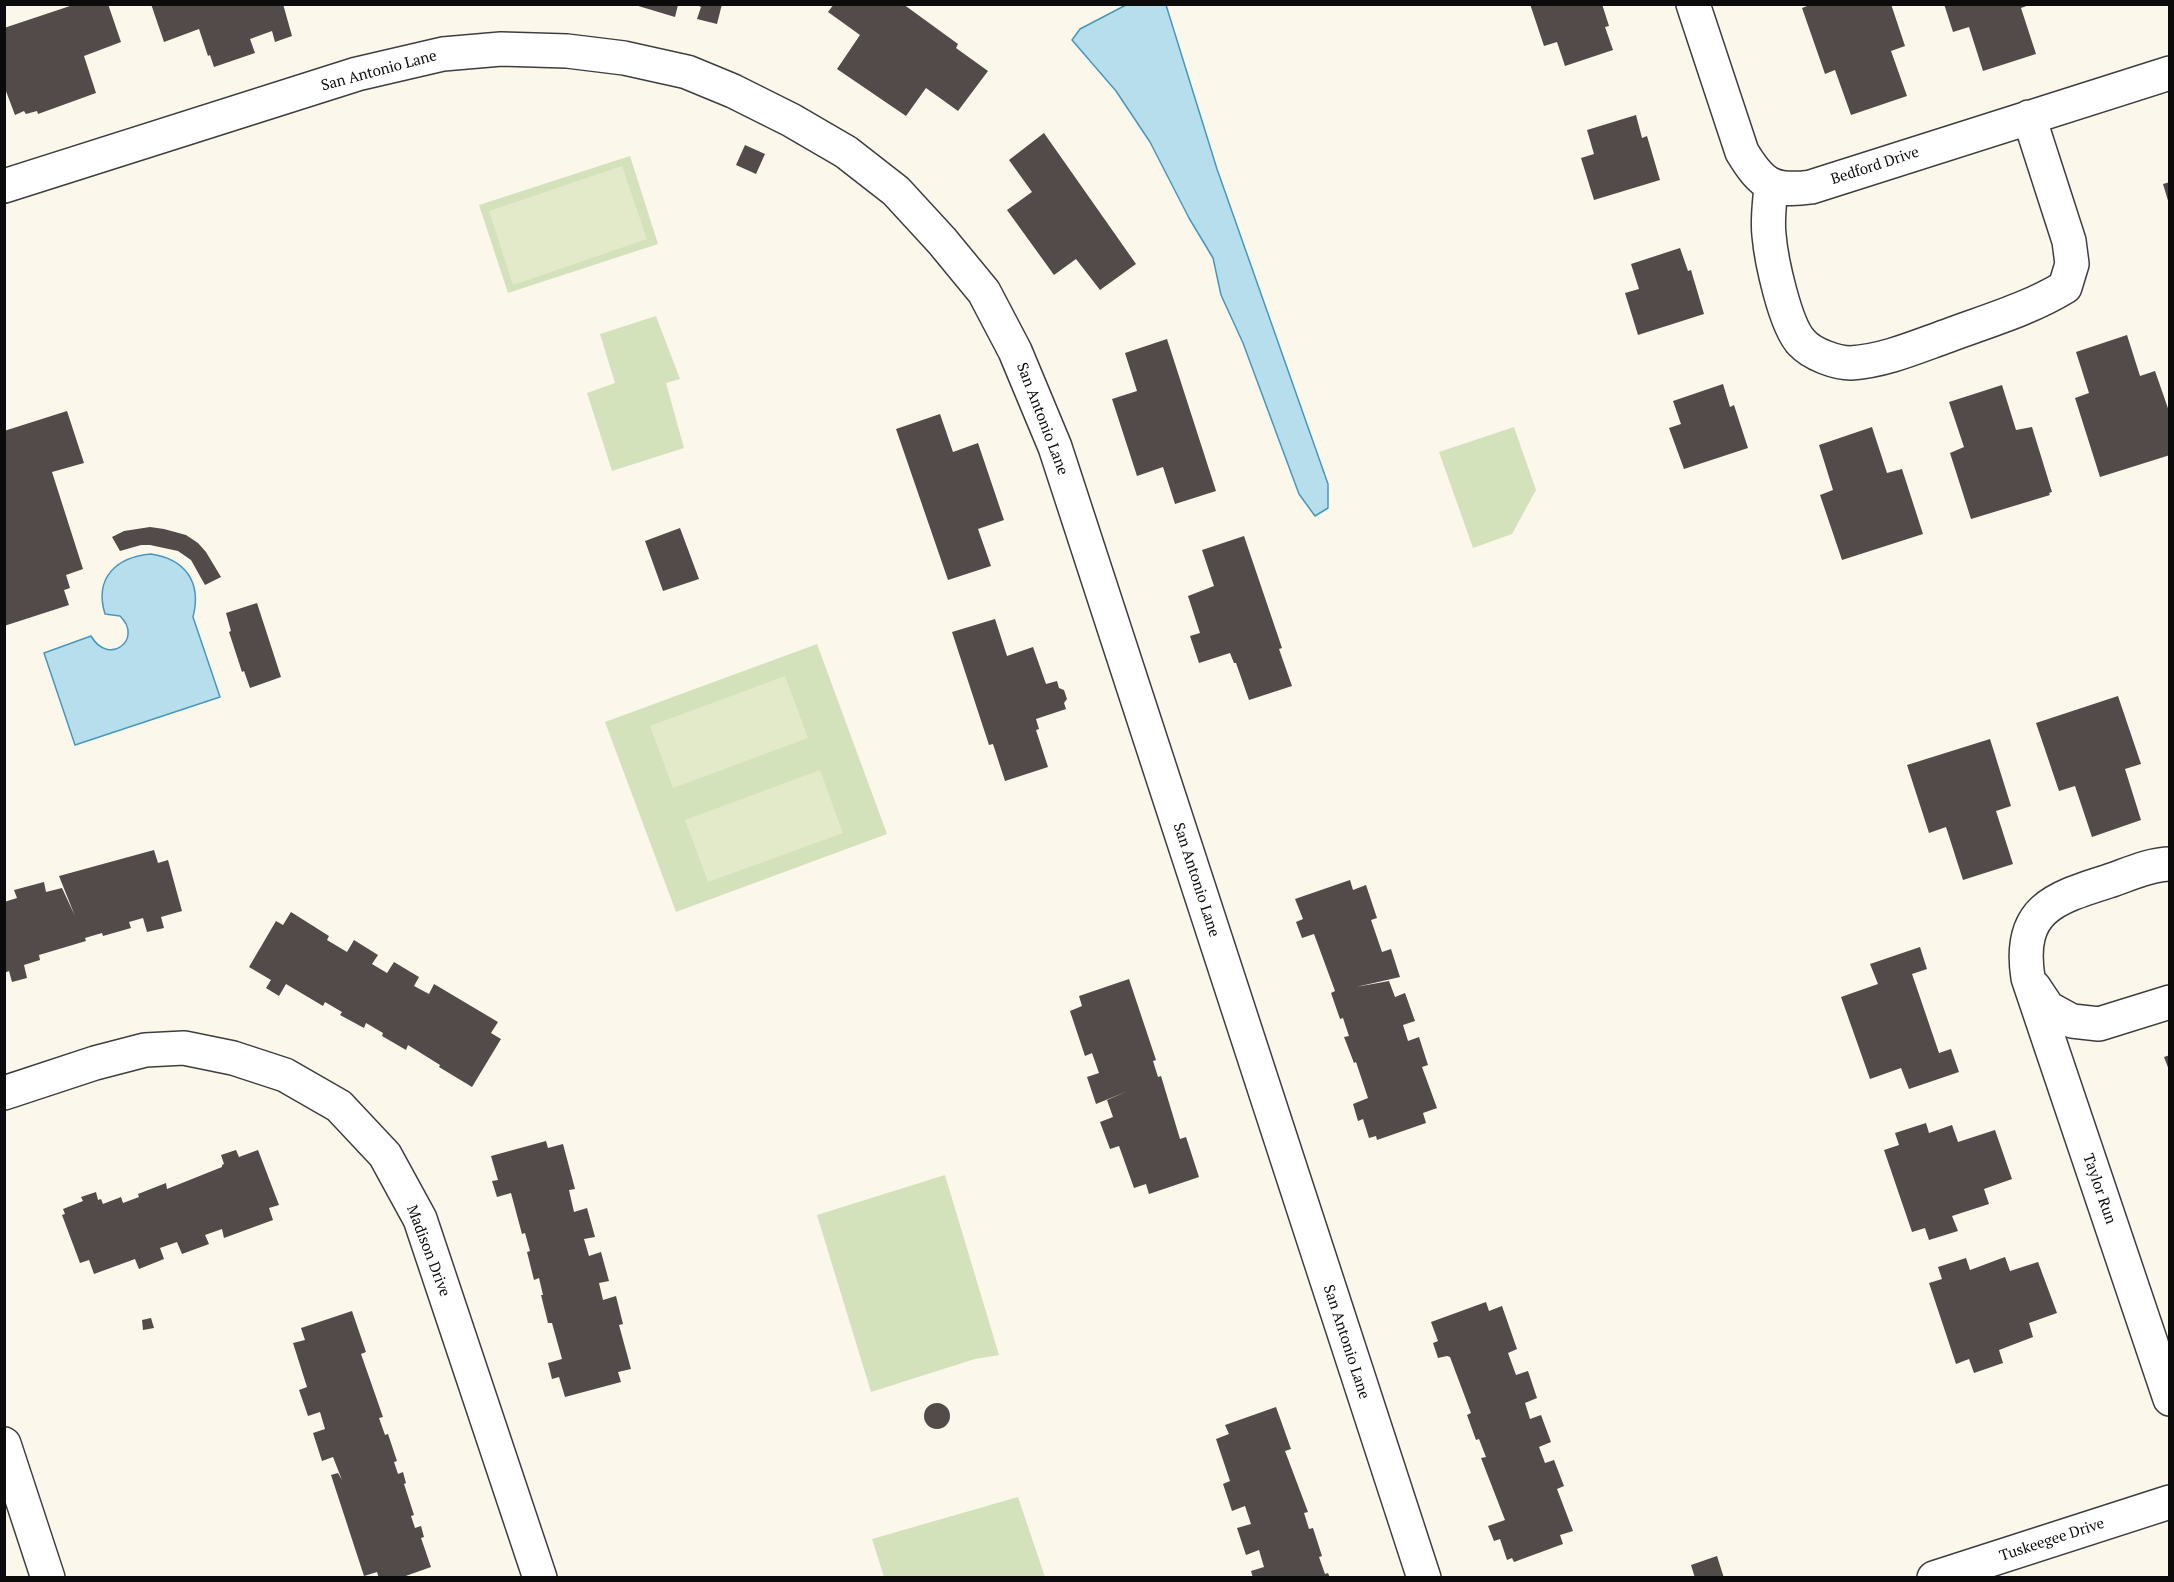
<!DOCTYPE html>
<style>
body{margin:0}
#map{position:relative;width:2174px;height:1582px;overflow:hidden;background:#fcf7eb;font-family:"PT Serif",serif}
canvas{display:block}
.frame{position:absolute;inset:0;border:6px solid #0b0b0b;pointer-events:none}
</style>
<div id="map">
<canvas width="2174" height="1582"></canvas>
<div class="frame"></div>
</div>
<script>
const g = document.querySelector('canvas').getContext('2d');
g.lineJoin = 'round';
function fillPath(path, color) {
  g.fillStyle = color;
  g.fill(path, 'evenodd');
}
function stroke(path, color, width, dash) {
  g.strokeStyle = color;
  g.lineWidth = width;
  g.lineCap = dash ? 'butt' : 'round';
  g.setLineDash(dash || []);
  g.stroke(path);
}
function drawText(font, color, halo, rows, align = 'center') {
  g.font = font + ' "PT Serif",serif';
  g.lineWidth = 6;
  g.setLineDash([]);
  g.textBaseline = 'middle';
  g.strokeStyle = halo;
  g.fillStyle = color;
  for (const [text, x, y, turn = 0] of rows) {
    g.save();
    g.translate(x, y);
    g.rotate((+turn || 0) * Math.PI / 180);
    g.textAlign = isNaN(turn) ? turn : align;
    if (halo) g.strokeText(text, 0, 0);
    g.fillText(text, 0, 0);
    g.restore();
  }
}
fillPath(new Path2D(`
 M 630,156 L 658,244 L 508,293 L 479,205 Z
 M 656,316 L 680,379 L 666,383 L 684,448 L 612,471 L 587,393 L 615,383 L 600,334 Z
 M 1514,427 L 1536,490 L 1512,534 L 1473,548 L 1439,452 Z
 M 817,644 L 887,834 L 676,912 L 605,722 Z
 M 945,1175 L 999,1355 L 975,1359 L 871,1392 L 817,1215 Z
 M 1018,1497 L 1045,1577 L 884,1577 L 872,1539 Z`), '#d3e2ba');
fillPath(new Path2D(`
 M 622,166 L 647,239 L 513,285 L 489,211 Z
 M 785,676 L 808,738 L 673,788 L 650,726 Z
 M 820,770 L 843,833 L 708,882 L 685,820 Z`), '#e3eaca');
const water = new Path2D(`
 M 1126,5 L 1166,5 L 1217,169 L 1328,484 L 1328,508 L 1315,516 L 1299,494 L 1243,343 L 1221,295 L 1213,258 L 1189,218 L 1150,142 L 1116,91 L 1072,40 L 1080,29 Z
 M 151,554 C 185,559 202,582 193,617 L 220,697 L 75,745 L 44,653 L 91,636 C 109,667 144,639 120,616 L 105,614 C 94,578 116,557 151,554 Z`);
fillPath(water, '#b7deed');
stroke(water, '#4798bb', 1.5);
fillPath(new Path2D(`
 M 76,4 L 108,4 L 121,42 L 84,56 L 96,93 L 38,114 L 37,111 L 26,114 L 24,111 L 15,115 L 4,86 L 4,28 Z
 M 151,4 L 283,4 L 292,36 L 275,42 L 272,31 L 250,39 L 255,53 L 214,67 L 210,55 L 208,56 L 199,29 L 164,42 Z
 M 695,4 L 722,4 L 717,24 L 697,19 L 701,7 Z
 M 834,4 L 903,4 L 958,44 L 956,48 L 988,71 L 958,111 L 926,88 L 906,116 L 837,69 L 860,35 L 828,12 Z
 M 1530,4 L 1602,4 L 1609,26 L 1605,27 L 1613,50 L 1565,66 L 1557,42 L 1544,46 Z
 M 1812,4 L 1891,4 L 1905,46 L 1891,51 L 1907,96 L 1851,115 L 1835,70 L 1825,74 L 1802,8 Z
 M 1944,4 L 2032,4 L 2021,8 L 2036,54 L 1983,71 L 1969,27 L 1953,32 Z
 M 635,5 L 678,5 L 675,17 Z
 M 1636,115 L 1642,138 L 1647,136 L 1660,180 L 1594,200 L 1581,158 L 1594,154 L 1587,130 Z
 M 1044,133 L 1136,264 L 1100,290 L 1076,259 L 1054,275 L 1007,210 L 1032,192 L 1009,160 Z
 M 745,145 L 765,154 L 756,174 L 736,165 Z
 M 2170,182 L 2170,204 L 2169,204 L 2163,184 Z
 M 1680,248 L 1688,271 L 1691,270 L 1704,314 L 1638,335 L 1625,293 L 1639,289 L 1631,264 Z
 M 2127,335 L 2140,376 L 2155,371 L 2170,414 L 2170,455 L 2100,477 L 2075,398 L 2089,393 L 2076,352 Z
 M 1167,339 L 1216,491 L 1175,504 L 1163,467 L 1137,476 L 1112,399 L 1137,391 L 1125,353 Z
 M 1723,384 L 1730,407 L 1734,405 L 1748,448 L 1684,469 L 1669,428 L 1681,424 L 1673,401 Z
 M 2002,385 L 2016,430 L 2032,427 L 2052,492 L 2049,493 L 2050,495 L 1971,519 L 1950,453 L 1964,447 L 1949,402 Z
 M 67,411 L 84,463 L 52,472 L 83,569 L 66,575 L 70,588 L 64,590 L 69,605 L 4,626 L 4,431 Z
 M 940,414 L 953,452 L 978,443 L 1004,520 L 978,529 L 991,566 L 948,580 L 896,429 Z
 M 1872,427 L 1887,473 L 1902,469 L 1923,534 L 1842,560 L 1820,495 L 1833,490 L 1819,445 Z
 M 150,527 L 164,529 L 186,535 L 198,543 L 206,552 L 221,577 L 205,585 L 191,560 L 178,551 L 150,545 L 141,545 L 120,551 L 112,537 L 124,531 Z
 M 680,528 L 699,579 L 663,591 L 645,541 Z
 M 1244,536 L 1282,648 L 1279,649 L 1292,686 L 1249,700 L 1236,663 L 1234,663 L 1230,653 L 1199,663 L 1190,636 L 1200,633 L 1188,596 L 1214,586 L 1202,550 Z
 M 257,603 L 281,677 L 250,688 L 244,671 L 242,672 L 229,632 L 231,631 L 226,613 Z
 M 995,619 L 1007,656 L 1033,647 L 1046,684 L 1057,681 L 1059,688 L 1064,690 L 1067,699 L 1064,703 L 1066,709 L 1036,719 L 1039,729 L 1036,730 L 1048,767 L 1005,781 L 993,744 L 989,745 L 952,632 Z
 M 2118,696 L 2141,764 L 2125,769 L 2141,820 L 2092,837 L 2075,786 L 2059,791 L 2036,723 Z
 M 1990,739 L 2011,806 L 1996,811 L 2013,864 L 1963,880 L 1946,827 L 1929,833 L 1907,765 Z
 M 154,850 L 158,863 L 168,860 L 182,911 L 161,917 L 164,928 L 147,932 L 143,918 L 129,922 L 131,928 L 103,936 L 102,933 L 85,938 L 86,941 L 39,955 L 40,960 L 24,965 L 27,978 L 12,982 L 9,971 L 4,973 L 4,902 L 17,898 L 14,890 L 44,882 L 46,892 L 62,888 L 75,916 L 59,876 Z
 M 1350,880 L 1353,890 L 1366,885 L 1377,918 L 1371,920 L 1382,952 L 1391,949 L 1400,977 L 1356,987 L 1389,981 L 1395,997 L 1405,993 L 1415,1021 L 1403,1025 L 1408,1041 L 1419,1037 L 1428,1065 L 1422,1067 L 1437,1108 L 1423,1113 L 1426,1123 L 1377,1140 L 1376,1136 L 1369,1138 L 1363,1119 L 1358,1121 L 1353,1104 L 1368,1098 L 1356,1062 L 1354,1063 L 1344,1037 L 1349,1036 L 1343,1018 L 1340,1019 L 1331,993 L 1335,991 L 1314,934 L 1302,938 L 1296,922 L 1303,919 L 1295,899 Z
 M 291,912 L 329,936 L 327,940 L 347,952 L 354,940 L 378,955 L 372,964 L 387,973 L 394,962 L 419,977 L 414,986 L 429,994 L 434,984 L 498,1022 L 491,1033 L 501,1039 L 472,1087 L 439,1067 L 440,1065 L 408,1045 L 406,1050 L 382,1036 L 383,1033 L 366,1023 L 364,1028 L 340,1015 L 342,1012 L 325,1002 L 323,1006 L 286,984 L 279,996 L 266,988 L 271,980 L 249,967 L 276,921 L 283,925 Z
 M 1920,947 L 1927,969 L 1912,974 L 1939,1053 L 1951,1049 L 1959,1072 L 1909,1089 L 1901,1068 L 1870,1079 L 1841,997 L 1878,984 L 1870,964 Z
 M 1129,979 L 1156,1060 L 1153,1061 L 1158,1077 L 1161,1076 L 1180,1139 L 1186,1137 L 1199,1177 L 1149,1194 L 1146,1184 L 1134,1188 L 1119,1146 L 1110,1149 L 1100,1122 L 1113,1117 L 1107,1100 L 1128,1091 L 1096,1104 L 1087,1077 L 1099,1073 L 1092,1053 L 1085,1056 L 1070,1011 L 1082,1006 L 1079,996 Z
 M 2170,1055 L 2170,1070 L 2169,1070 L 2164,1057 Z
 M 1926,1123 L 1929,1133 L 1952,1125 L 1958,1142 L 1995,1130 L 2012,1179 L 1984,1189 L 1989,1204 L 1952,1216 L 1958,1231 L 1929,1240 L 1925,1228 L 1912,1232 L 1884,1150 L 1899,1145 L 1895,1133 Z
 M 546,1141 L 548,1148 L 563,1144 L 575,1189 L 569,1190 L 574,1212 L 587,1208 L 595,1237 L 584,1239 L 589,1256 L 601,1252 L 609,1281 L 599,1283 L 603,1300 L 616,1296 L 623,1324 L 619,1325 L 631,1369 L 618,1372 L 621,1382 L 565,1397 L 559,1377 L 552,1379 L 548,1363 L 562,1359 L 552,1323 L 548,1323 L 541,1295 L 543,1295 L 539,1278 L 534,1280 L 527,1252 L 530,1251 L 525,1233 L 522,1234 L 511,1193 L 497,1197 L 492,1181 L 498,1180 L 491,1156 Z
 M 236,1150 L 239,1157 L 258,1150 L 279,1205 L 269,1208 L 273,1220 L 224,1238 L 222,1229 L 205,1235 L 209,1244 L 182,1254 L 177,1242 L 160,1248 L 164,1259 L 139,1269 L 135,1259 L 94,1274 L 89,1260 L 80,1263 L 62,1215 L 65,1214 L 63,1209 L 83,1201 L 81,1197 L 96,1192 L 98,1200 L 101,1199 L 103,1204 L 121,1197 L 123,1203 L 139,1197 L 138,1194 L 166,1183 L 167,1189 L 222,1167 L 222,1165 L 224,1164 L 221,1155 Z
 M 2005,1257 L 2010,1271 L 2038,1262 L 2057,1313 L 2029,1323 L 2033,1337 L 1999,1350 L 2003,1363 L 1974,1373 L 1969,1359 L 1956,1364 L 1929,1283 L 1942,1279 L 1938,1267 L 1966,1258 L 1970,1270 Z
 M 1486,1302 L 1489,1311 L 1502,1306 L 1517,1349 L 1508,1353 L 1516,1375 L 1528,1371 L 1537,1398 L 1525,1403 L 1530,1419 L 1541,1415 L 1551,1442 L 1539,1447 L 1545,1463 L 1554,1460 L 1564,1486 L 1557,1489 L 1573,1531 L 1560,1535 L 1563,1544 L 1514,1562 L 1512,1558 L 1507,1560 L 1500,1539 L 1494,1541 L 1488,1526 L 1505,1520 L 1481,1458 L 1486,1457 L 1479,1439 L 1476,1440 L 1467,1415 L 1471,1413 L 1450,1357 L 1447,1356 L 1438,1358 L 1433,1343 L 1438,1341 L 1431,1322 Z
 M 352,1311 L 366,1352 L 361,1354 L 383,1417 L 379,1418 L 385,1435 L 388,1434 L 397,1461 L 394,1462 L 398,1474 L 403,1472 L 406,1483 L 404,1484 L 414,1515 L 411,1516 L 415,1528 L 421,1526 L 424,1537 L 421,1538 L 431,1567 L 400,1578 L 379,1578 L 377,1572 L 364,1576 L 331,1475 L 338,1473 L 342,1480 L 333,1457 L 322,1461 L 313,1433 L 325,1429 L 320,1412 L 308,1416 L 299,1390 L 307,1387 L 293,1343 L 305,1340 L 301,1328 Z
 M 151,1318 L 154,1328 L 143,1330 L 142,1320 Z
 M924 1416a13 13 0 1 1 26 0a13 13 0 1 1-26 0Z
 M 1276,1407 L 1291,1449 L 1285,1451 L 1308,1512 L 1304,1513 L 1309,1529 L 1313,1528 L 1322,1556 L 1319,1557 L 1325,1574 L 1328,1573 L 1330,1578 L 1253,1578 L 1251,1571 L 1264,1567 L 1259,1550 L 1246,1555 L 1237,1528 L 1251,1524 L 1245,1506 L 1232,1511 L 1223,1484 L 1230,1481 L 1216,1439 L 1229,1434 L 1225,1425 Z
 M 1717,1556 L 1724,1578 L 1695,1578 L 1691,1565 Z`), '#524b49');
const minor = new Path2D(`
 M 1693,4 L 1742,152 C 1762,185 1773,192 1811,187 L 2170,73
 M 1771,185 C 1770,201 1767,219 1769,235 C 1771,259 1785,326 1802,343 C 1812,354 1836,363 1851,363 C 1884,361 1916,347 1947,336 C 1987,321 2029,309 2065,287 L 2072,264 L 2069,241 L 2029,117
 M 4,186 L 357,74 L 443,54 L 501,49 L 567,51 L 624,58 L 687,72 L 733,91 L 791,120 L 846,152 L 896,191 L 942,241 L 984,292 L 1015,351 L 1055,447 L 1424,1578
 M 2170,864 C 2151,864 2129,874 2112,880 C 2055,898 2017,908 2028,978 L 2170,1399
 M 2034,987 L 2048,1008 L 2072,1021 L 2099,1024 L 2170,1002
 M 4,1093 L 95,1063 L 145,1050 L 184,1048 L 233,1058 L 285,1075 L 339,1106 L 385,1155 L 420,1219 L 540,1578`);
const tertiary = new Path2D(`
 M 4,1444 L 48,1578
 M 1934,1578 L 2170,1502`);
stroke(minor, '#3e3e3e', 36);
stroke(tertiary, '#3e3e3e', 36);
stroke(minor, '#fff', 33);
stroke(tertiary, '#fff', 33);
drawText('15px', '#0b0b0b', '#fff', [
 ["San Antonio Lane",379,71,-15],
 ["Bedford Drive",1875,166,-18],
 ["San Antonio Lane",1042,419,69],
 ["San Antonio Lane",1196,880,72],
 ["Taylor Run",2099,1189,71],
 ["Madison Drive",428,1251,69],
 ["San Antonio Lane",1346,1342,72],
 ["Tuskeegee Drive",2052,1540,-18]
]);
</script>
